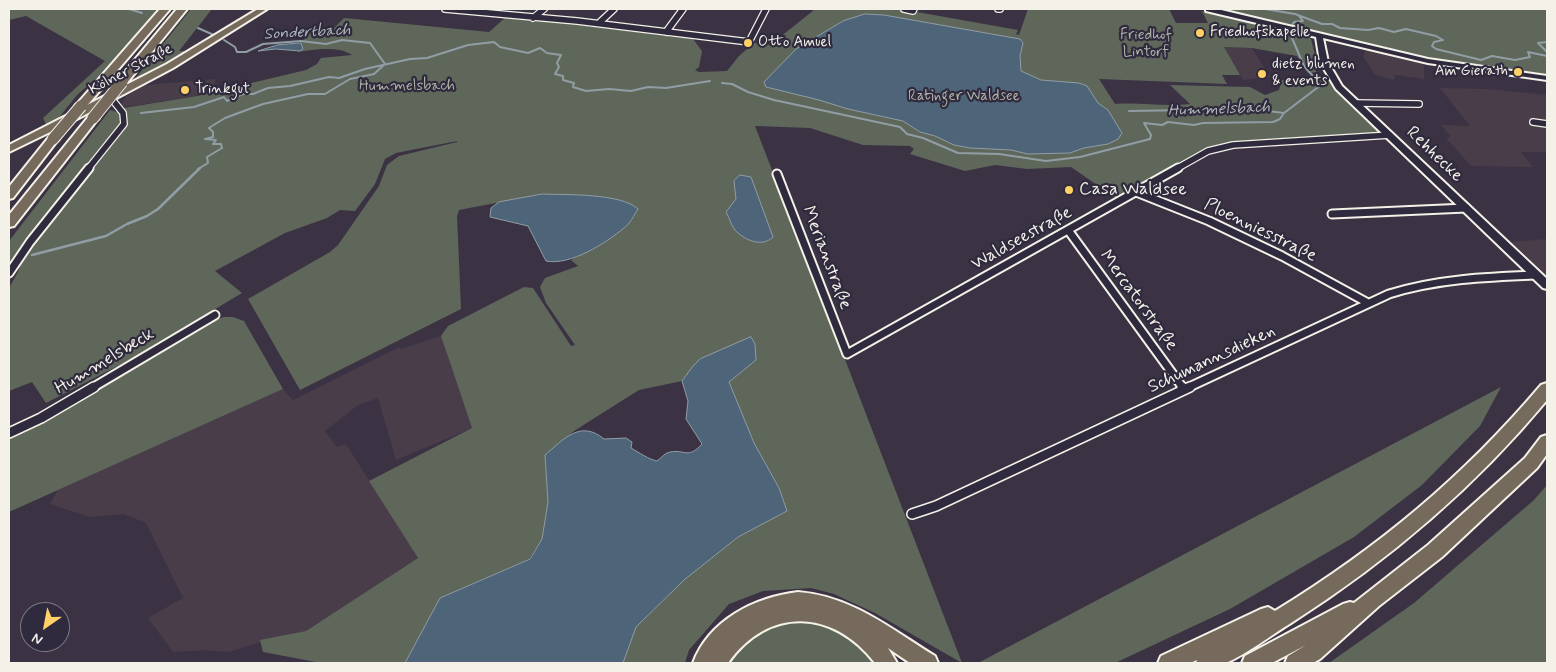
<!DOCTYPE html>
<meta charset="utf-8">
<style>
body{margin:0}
#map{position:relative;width:1556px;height:672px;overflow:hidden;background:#3b3343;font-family:Mynerve,sans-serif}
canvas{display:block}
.frame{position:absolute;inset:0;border:10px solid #f4f1e8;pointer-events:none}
.north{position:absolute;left:20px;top:602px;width:50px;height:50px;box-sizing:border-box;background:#2f2a3d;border:1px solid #7e7a81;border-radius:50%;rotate:213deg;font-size:14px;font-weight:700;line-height:20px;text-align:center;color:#f4f1e8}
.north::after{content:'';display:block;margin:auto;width:18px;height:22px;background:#ffd166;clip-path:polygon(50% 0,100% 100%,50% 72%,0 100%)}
</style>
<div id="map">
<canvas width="1556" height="672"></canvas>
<div class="frame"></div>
<div class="north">N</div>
</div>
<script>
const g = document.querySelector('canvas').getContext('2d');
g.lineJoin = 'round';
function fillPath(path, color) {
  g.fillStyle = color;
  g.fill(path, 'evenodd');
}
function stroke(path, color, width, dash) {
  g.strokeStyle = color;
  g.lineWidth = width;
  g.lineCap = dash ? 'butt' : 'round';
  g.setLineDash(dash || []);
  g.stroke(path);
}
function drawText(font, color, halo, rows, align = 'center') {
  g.font = font + ' Mynerve,sans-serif';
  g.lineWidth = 4.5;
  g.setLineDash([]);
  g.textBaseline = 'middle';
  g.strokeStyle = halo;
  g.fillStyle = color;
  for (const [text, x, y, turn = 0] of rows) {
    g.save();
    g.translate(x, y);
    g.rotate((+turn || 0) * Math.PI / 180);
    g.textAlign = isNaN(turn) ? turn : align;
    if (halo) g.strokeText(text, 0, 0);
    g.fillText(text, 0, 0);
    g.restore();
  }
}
fillPath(new Path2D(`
 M 1223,47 L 1252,48 L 1270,77 L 1243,80 Z
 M 1366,50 L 1424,64 L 1424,79 L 1395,75 L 1394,80 L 1375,75 L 1363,56 Z
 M 216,79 L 213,88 L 214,93 L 125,107 L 121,105 L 126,96 L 145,85 Z
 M 1440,88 L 1487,89 L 1547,95 L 1547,152 L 1521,152 L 1533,167 L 1471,166 L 1446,138 L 1451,137 L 1441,125 L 1470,126 Z
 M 1547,239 L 1547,276 L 1512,242 Z
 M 441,336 L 472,428 L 396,460 L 378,398 L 358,405 L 325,431 L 337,447 L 346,444 L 418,558 L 306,631 L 261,642 L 229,652 L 205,650 L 173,652 L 148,618 L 183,598 L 146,523 L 124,514 L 90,517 L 50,504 L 58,490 L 283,389 L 293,400 L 399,347 L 401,349 Z`), '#4a3d4a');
fillPath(new Path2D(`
 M 9,9 L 158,9 L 113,64 L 77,95 L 53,125 L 46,124 L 43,118 L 105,61 L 26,16 L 9,20 Z
 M 191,9 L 212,9 L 179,51 L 185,51 L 131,84 Z
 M 808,9 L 900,9 L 1018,30 L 1016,34 L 1019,35 L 1028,9 L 1169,9 L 1176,23 L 1208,23 L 1202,11 L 1215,14 L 1308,37 L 1311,39 L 1317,63 L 1312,63 L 1317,72 L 1308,73 L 1297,56 L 1252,48 L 1224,47 L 1240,75 L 1222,75 L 1227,84 L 1099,79 L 1115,104 C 1140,102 1164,107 1190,104 L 1170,85 L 1250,87 L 1265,95 L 1279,90 L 1282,80 L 1328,77 L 1347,102 L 1378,131 L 1377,134 L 1224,143 L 1206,149 L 1116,198 L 1071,167 L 1027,169 L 995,165 L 965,171 L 910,154 L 914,149 L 910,146 L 863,145 L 810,128 L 755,126 L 962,663 L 875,613 L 834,594 L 811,588 L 763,591 L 729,604 L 689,650 L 685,663 L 623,663 L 636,627 L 684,580 L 738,537 L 787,511 L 779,488 L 754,443 L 729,382 L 756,360 L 751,337 L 693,366 L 682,381 L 639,390 L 574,431 L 545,455 L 548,502 L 542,539 L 529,559 L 440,598 L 405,663 L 321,663 L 263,652 L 260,640 L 306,631 L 418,558 L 369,481 L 472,428 L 441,336 L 448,326 L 524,287 L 533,288 L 571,346 L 575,345 L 546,303 L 540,287 L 545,278 L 578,266 L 571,260 L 626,227 L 543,194 L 459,210 L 457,216 L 461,309 L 300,390 L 248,299 L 330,252 L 338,245 L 379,186 L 387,165 L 399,156 L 457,142 L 457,141 L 396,153 L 385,159 L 375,184 L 355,211 L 340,210 L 327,218 L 285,233 L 215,271 L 242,293 L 133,358 L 46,403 L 32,382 L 9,391 L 9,288 L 18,272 L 22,260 L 33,246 L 26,241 L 9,265 L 9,241 L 110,110 L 117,112 L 118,109 L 197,96 L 306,70 L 317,64 L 321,58 L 352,55 C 337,45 314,50 297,52 L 302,49 L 301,43 L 312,30 L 332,30 L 344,18 L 489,32 L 506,17 L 592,24 L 587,26 L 693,39 L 702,51 L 699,67 L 695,70 L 699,72 L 727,71 L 739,56 L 754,43 L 770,45 L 814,10 Z
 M 1219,9 L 1547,9 L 1547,76 L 1410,55 Z
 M 224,317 L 233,317 L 244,321 L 283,389 L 9,512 L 9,437 L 47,420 L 214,320 Z
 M 1501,387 L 1480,426 L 1422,485 L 1354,537 L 1230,609 L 1115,663 L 978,663 Z
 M 1547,485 L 1547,663 L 1329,663 L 1414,603 L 1534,500 Z
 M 799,622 C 829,623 859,636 874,663 L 727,663 C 743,638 770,624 799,622 Z`), '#5f675b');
const water = new Path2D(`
 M 865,14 L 884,15 L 1020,39 L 1023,43 L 1020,56 L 1021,71 L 1041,80 L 1079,83 L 1087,86 L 1098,103 L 1108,110 L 1122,133 L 1118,139 L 1108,144 L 1084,148 L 1070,153 L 1028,154 L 1011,150 L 970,148 L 954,145 L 935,136 L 920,132 L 903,121 L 848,109 L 819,100 L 766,87 L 764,82 L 796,49 L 843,21 Z
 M 299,43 L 301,43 L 303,49 L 300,51 L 276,49 L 258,51 L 277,45 Z
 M 740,175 L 751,177 L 773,237 C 762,248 744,240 735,230 C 731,225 729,217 726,212 L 736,199 L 734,181 Z
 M 543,194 C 566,195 621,193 638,209 C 634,215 630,224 624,228 C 606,243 570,266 546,261 L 528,226 L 490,217 L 491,208 L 499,202 Z
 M 751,337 L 755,344 L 756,360 L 729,382 L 754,443 L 779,488 L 787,511 L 738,537 L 684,580 L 636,627 L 623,663 L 405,663 L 440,598 L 530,559 L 542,539 L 548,502 L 545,455 C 563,440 580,419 604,439 L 626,438 L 632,442 L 631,448 C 638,452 650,460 657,461 C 660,459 663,455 667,453 C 683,447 687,461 702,444 L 686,419 L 688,401 L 682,381 L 693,366 L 700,359 Z`);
fillPath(water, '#4e6579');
stroke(water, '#909da5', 1);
stroke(new Path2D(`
 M 129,9 L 142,13
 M 1265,9 L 1295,14 L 1322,24 L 1332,24 L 1340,28 L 1368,30 L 1379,28 L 1394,32 L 1406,29 L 1436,36 L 1443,40 L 1434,42 L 1432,46 L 1436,49 L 1481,60 L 1492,56 L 1515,60 L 1530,57 L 1528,52 L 1547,56
 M 1292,25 L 1294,22 L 1303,21 L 1299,16
 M 198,28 L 216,36
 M 1547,42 L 1538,43 L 1547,52
 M 722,83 L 732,84 L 748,92 L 774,100 L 900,127 L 907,134 L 923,138 L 958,153 L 999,154 L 1046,161 L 1080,157 L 1150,139 L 1151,135 L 1144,123 L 1162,125 L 1168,122 L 1194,125 L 1203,123 L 1273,122 L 1280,119 L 1284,113 L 1321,85 L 1304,66 L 1289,31
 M 1129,111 L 1252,109 L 1284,113
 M 141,113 L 194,107 L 224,97 L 227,101 L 243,94 L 253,94 L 268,88 L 290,86 L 329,77 L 339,78 L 365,69 L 410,59 L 427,58 L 468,45 L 494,42 L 500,47 L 528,53 L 540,48 L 547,53 L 561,55 L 557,63 L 559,67 L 555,74 L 563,76 L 563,80 L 574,83 L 573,87 L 586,91 L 609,89 L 631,91 L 648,87 L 666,88 L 710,81
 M 198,169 L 208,163 L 207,157 L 222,148 L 221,144 L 213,144 L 216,140 L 205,139 L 213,137 L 213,132 L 209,128 L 225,118 L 263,104 L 308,94 L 325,94 L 350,79 L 374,74 L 385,64 L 370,43 L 342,40 L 326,44 L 301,41 L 263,44 L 246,52 L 237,52 L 235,47 L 224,40`), '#909da5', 2);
stroke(new Path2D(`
 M 32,255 L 106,236 L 127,224 L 147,216 L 158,209 L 200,168`), '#909da5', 2.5);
const streetFar2 = new Path2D(`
 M 445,9 L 577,21 L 749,42 L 766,9
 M 904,9 L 913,11 L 914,9
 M 998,9 L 1000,9
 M 533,18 L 544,9
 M 599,23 L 614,9
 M 666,32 L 683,9
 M 1356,103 L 1419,104
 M 1533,122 L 1547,124
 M 88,169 L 124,124 L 123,113 L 111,98
 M 1176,169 L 1208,151 L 1233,145 L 1390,135`);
const streetFar1 = new Path2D(`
 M 777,174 L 847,354 L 1178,168
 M 1136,192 L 1209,221 L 1282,256 L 1368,303
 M 1332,214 L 1466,208
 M 1068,230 L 1183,388
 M 9,273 L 30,242 L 89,168
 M 92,388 L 215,315
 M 1187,388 L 1389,294 C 1437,279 1486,277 1536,275`);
const street = new Path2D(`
 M 1182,387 L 1184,389
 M 9,433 L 41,418 L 94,387
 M 912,514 L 936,506 L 1190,387`);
const secondary = new Path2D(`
 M 1206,9 L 1217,9 L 1428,59 L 1547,76 L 1547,80 L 1428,63 L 1323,38 L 1328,62 L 1342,86 L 1547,279 L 1547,289 L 1543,288 L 1336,89 L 1320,62 L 1316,37 L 1206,11 Z`);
const primary = new Path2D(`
 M 258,9 L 267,9 L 173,68 L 77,119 L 9,152 L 9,145 L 167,64 Z`);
const highway = new Path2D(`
 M 160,9 L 170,9 L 85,108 L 77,108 L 75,106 L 77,104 Z
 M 177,9 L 187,9 L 126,84 L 118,84 L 117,82 L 118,80 Z
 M 93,115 L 97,116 L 99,118 L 97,120 L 14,226 L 9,227 L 9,215 L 89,116 Z
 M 53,135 L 59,139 L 57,141 L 13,198 L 9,199 L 9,187 L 49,137 Z
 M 1547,383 L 1547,400 C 1474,488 1388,561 1291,623 C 1273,634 1245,655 1226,663 C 1218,666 1205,663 1196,663 L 1197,660 L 1190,663 L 1158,663 L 1161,656 L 1261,609 L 1268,607 L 1275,611 C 1379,547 1463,477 1541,385 Z
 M 1547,435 L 1547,454 L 1537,468 L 1442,557 L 1379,606 L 1320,659 L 1313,663 L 1285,663 L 1288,656 L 1306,645 L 1272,663 L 1242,663 L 1245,656 L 1343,604 L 1350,602 L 1354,603 L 1428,545 L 1525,458 L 1541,437 Z
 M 798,592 C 852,596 891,629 935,656 L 938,663 L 910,663 L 888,648 L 897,663 L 875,663 C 833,609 769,606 728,663 L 693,663 C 709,620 755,597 798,592 Z`);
stroke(streetFar2, '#f4f1e8', 8);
stroke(streetFar1, '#f4f1e8', 11);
stroke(street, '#f4f1e8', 12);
stroke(secondary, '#f4f1e8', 4);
stroke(primary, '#f4f1e8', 4);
stroke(highway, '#f4f1e8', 4);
stroke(streetFar2, '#2f2a3d', 5.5);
stroke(streetFar1, '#2f2a3d', 7);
stroke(street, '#2f2a3d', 9);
fillPath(secondary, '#2f2a3d');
fillPath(primary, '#766a5c');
fillPath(highway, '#766a5c');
const highwayBridge = new Path2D(`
 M 93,118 L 122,82
 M 53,139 L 81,106`);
stroke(highwayBridge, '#f4f1e8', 13, []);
stroke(highwayBridge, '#766a5c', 11);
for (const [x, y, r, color] of [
 [1200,33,5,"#ffd166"],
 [748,43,5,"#ffd166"],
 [1518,72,5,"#ffd166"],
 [1262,74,5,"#ffd166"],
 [185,90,5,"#ffd166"],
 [1069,190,5,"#ffd166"]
]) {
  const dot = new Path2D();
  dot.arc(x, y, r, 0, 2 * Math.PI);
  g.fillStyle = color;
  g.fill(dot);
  stroke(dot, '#2f2a3d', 2);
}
drawText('15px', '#f4f1e8', '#2f2a3d', [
 ["Friedhofskapelle",1210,33],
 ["Otto Amuel",758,43],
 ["dietz blumen",1272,65],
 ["& events",1272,82],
 ["Am Gierath",1508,72,"right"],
 ["Trinkgut",195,90]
], 'left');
drawText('15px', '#b1b3a9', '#2f2a3d', [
 ["Friedhof",1146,36],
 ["Lintorf",1146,53],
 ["Hummelsbach",407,87],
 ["Ratinger Waldsee",964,97]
]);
drawText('15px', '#f4f1e8', '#2f2a3d', [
 ["Kölner Straße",131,70,-28]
]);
drawText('italic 16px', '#b2b9bc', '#2f2a3d', [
 ["Sondertbach",307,33,-3],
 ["Hummelsbach",1219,110,-2]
]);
drawText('18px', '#f4f1e8', '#2f2a3d', [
 ["Rehhecke",1434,155,44],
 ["Ploenniesstraße",1260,231,26],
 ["Waldseestraße",1022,239,-29],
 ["Merianstraße",826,258,69],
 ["Mercatorstraße",1138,301,54],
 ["Schumannsdieken",1212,360,-25],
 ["Hummelsbeck",105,362,-31]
]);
drawText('18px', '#f4f1e8', '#2f2a3d', [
 ["Casa Waldsee",1079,190]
], 'left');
</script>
